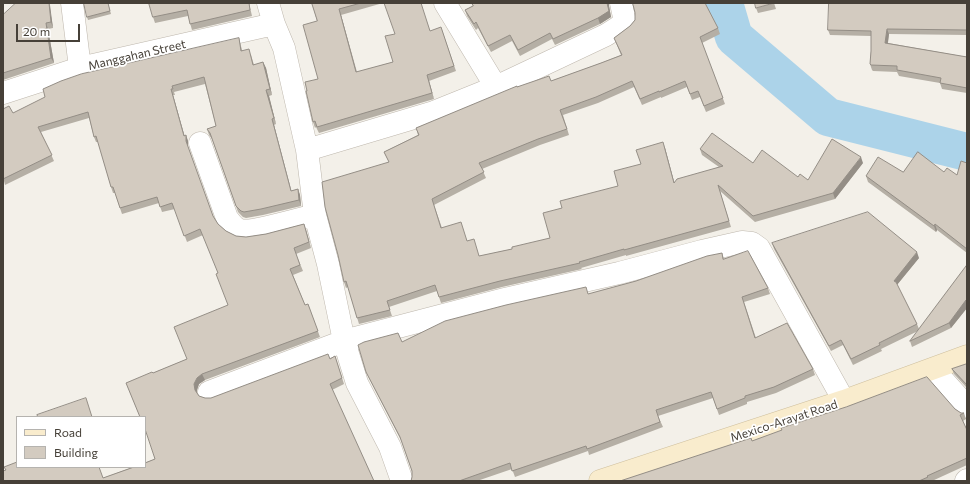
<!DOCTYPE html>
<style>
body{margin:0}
#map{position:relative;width:970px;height:484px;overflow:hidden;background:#f3f0e9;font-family:Commissioner,sans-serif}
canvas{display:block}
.frame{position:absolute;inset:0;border:4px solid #464038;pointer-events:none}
.legend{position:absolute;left:16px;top:416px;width:130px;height:52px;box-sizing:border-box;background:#fff;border:1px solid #b5b3af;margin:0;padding:5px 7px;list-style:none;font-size:12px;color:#464038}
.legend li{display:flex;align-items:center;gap:8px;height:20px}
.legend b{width:20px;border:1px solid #b5b3af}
.scale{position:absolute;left:16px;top:24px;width:64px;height:18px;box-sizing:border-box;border:2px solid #464038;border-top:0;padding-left:5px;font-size:12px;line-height:14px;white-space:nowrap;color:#464038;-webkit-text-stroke:3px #fff;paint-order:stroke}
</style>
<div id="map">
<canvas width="970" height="484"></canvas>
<div class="frame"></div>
<ul class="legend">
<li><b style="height:5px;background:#f9eccd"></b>Road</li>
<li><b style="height:11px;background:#d3cbc0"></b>Building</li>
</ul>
<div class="scale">20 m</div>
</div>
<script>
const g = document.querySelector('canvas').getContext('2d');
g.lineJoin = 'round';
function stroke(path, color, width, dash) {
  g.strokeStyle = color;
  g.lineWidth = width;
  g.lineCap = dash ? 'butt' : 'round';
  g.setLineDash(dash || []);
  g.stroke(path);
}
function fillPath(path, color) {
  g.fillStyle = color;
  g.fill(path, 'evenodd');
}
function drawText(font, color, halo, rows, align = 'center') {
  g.font = font + ' Commissioner,sans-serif';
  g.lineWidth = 3.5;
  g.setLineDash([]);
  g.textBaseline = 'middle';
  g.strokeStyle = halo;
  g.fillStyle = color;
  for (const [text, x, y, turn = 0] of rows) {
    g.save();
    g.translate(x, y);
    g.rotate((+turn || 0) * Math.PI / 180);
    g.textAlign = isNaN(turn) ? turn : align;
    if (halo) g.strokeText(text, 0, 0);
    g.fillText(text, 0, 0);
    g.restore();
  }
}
stroke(new Path2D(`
 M 724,3 L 734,37 L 828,117 L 967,152`), '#acd3e9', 38);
const street = new Path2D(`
 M 72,3 L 80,68
 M 268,3 L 274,24 L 284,48 L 307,150 L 315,215 L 328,264 L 344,341 L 357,383 L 390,447 L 402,481
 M 445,3 L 496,87
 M 3,93 L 80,68 L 274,24
 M 200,143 L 227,218 C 231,223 235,229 241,230 C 251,233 302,218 315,215
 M 307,150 L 434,112 L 496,87 L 606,35 L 617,28 L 625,22 L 621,3
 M 933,369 L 967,407
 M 209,392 L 344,341 L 505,299 L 619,273 L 702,251 L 742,242 L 752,243 L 759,248 L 844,401
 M 966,481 L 967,480`);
const secondary = new Path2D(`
 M 600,481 L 844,401 L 967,356`);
stroke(street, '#beb7ad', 23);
stroke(secondary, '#cebf9d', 23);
stroke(street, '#fff', 22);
stroke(secondary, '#f9eccd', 22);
fillPath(new Path2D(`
 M 20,3 L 49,3 L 53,28 L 48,29 L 54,63 L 3,80 L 3,15 Z
 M 108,3 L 111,14 L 88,20 L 87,17 Z
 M 149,3 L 249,3 L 252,16 L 192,30 L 188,16 L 155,23 L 153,17 Z
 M 312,3 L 383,3 L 341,15 L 357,72 L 393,62 L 431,31 L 441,27 L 456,71 L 429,81 L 434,99 L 319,133 L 316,127 L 315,128 L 313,122 L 307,91 L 318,79 L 317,21 Z
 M 471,3 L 609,3 L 609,6 L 611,17 L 600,24 L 555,45 L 552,39 L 520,56 L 512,41 L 491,52 L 478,28 L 476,30 L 467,16 L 465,10 L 473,6 Z
 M 774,3 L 776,9 L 758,13 L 756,8 Z
 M 967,3 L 967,35 L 889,34 L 888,43 L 967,57 L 967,93 L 942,89 L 940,83 L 899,76 L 897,72 L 873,71 L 872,70 L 870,64 L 871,51 L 871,36 L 830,35 L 828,30 Z
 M 635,13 L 718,28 L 720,34 L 702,43 L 725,104 L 706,112 L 700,97 L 692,100 L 687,87 L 661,98 L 661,97 L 642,105 L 634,87 L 598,103 L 563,115 L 569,135 L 540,145 L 482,169 L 486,178 L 434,205 L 442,228 L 467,241 L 479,256 L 512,249 L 550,238 L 562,208 L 618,186 L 641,164 L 665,148 L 674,182 L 719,167 L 702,155 L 700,149 L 808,180 L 863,163 L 835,199 L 755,222 L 720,191 L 731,227 L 626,256 L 626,255 L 581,268 L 582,269 L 502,287 L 441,303 L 437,291 L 389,307 L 392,316 L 359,324 L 348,287 L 346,288 L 344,282 L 389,162 L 384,152 L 418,135 L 416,128 L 517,87 L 551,81 L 601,63 L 621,55 L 614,38 L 630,26 L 635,20 Z
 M 239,38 L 242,50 L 251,55 L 254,65 L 263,62 L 266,68 L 272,95 L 269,96 L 276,124 L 274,125 L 291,191 L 298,189 L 300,195 L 301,206 L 263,215 L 246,218 L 243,217 L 238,212 L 212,139 L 209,135 L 207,129 L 216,126 L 205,84 L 174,92 L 175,95 L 173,95 L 184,135 L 186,135 L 188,141 L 188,147 L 213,216 L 218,224 L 226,231 L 236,236 L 246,237 L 266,234 L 304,224 L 311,248 L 296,254 L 303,271 L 293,275 L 305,305 L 308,304 L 320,337 L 205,380 L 199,384 L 197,390 L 197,393 L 199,396 L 205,398 L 211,398 L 330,359 L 335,356 L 344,384 L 332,390 L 374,481 L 103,478 L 155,459 L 145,417 L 140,417 L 126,383 L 153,373 L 187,359 L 228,305 L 218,273 L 203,235 L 187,242 L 175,209 L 162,212 L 159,203 L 122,214 L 115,193 L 113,193 L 111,187 L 98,142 L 96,142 L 94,137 L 89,118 L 41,132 L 54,161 L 5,185 L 4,181 L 3,182 L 3,109 L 13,113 Z
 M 967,163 L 967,253 L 937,230 L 936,232 L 868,182 L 866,176 L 903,172 L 944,172 L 957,175 Z
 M 772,243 L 919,258 L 897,285 L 917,324 L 919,329 L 967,265 L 967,308 L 951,328 L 912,347 L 910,341 L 918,331 L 881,349 L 882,351 L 853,365 L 843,345 L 831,351 L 774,249 Z
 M 722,253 L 724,259 L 768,288 L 770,294 L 744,302 L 756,338 L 813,369 L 815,375 L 776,393 L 747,402 L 747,404 L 719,415 L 713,398 L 658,416 L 663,427 L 589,455 L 588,451 L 515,477 L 512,469 L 477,481 L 411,481 L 412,477 L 412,471 L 402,442 L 369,378 L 366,372 L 402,342 L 589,294 L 636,281 Z
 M 967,364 L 967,388 L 954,374 L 952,369 Z
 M 955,409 L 961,413 L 964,413 L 966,419 L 963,421 L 967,430 L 967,465 L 932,481 L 620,481 L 752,441 Z`), '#b5afa5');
fillPath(new Path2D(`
 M 49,3 L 50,5 L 53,28 L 51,22 Z
 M 607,3 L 609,3 L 609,6 L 611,17 L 600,24 L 598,18 Z
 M 339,9 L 341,15 L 358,78 L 356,72 Z
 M 46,23 L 48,29 L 54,63 L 51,58 Z
 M 887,29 L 889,34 L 887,48 L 885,43 Z
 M 263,62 L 266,68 L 272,95 L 270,89 Z
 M 427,75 L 429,81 L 434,99 L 432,93 Z
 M 171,89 L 173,95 L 186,141 L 184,136 Z
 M 266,90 L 269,96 L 276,124 L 274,118 Z
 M 272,119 L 274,125 L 293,197 L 291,191 Z
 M 186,135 L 188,141 L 188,147 L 186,141 Z
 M 663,142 L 665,148 L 676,189 L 674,183 Z
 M 861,157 L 863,163 L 835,199 L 833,193 Z
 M 298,189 L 300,195 L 301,206 L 299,200 Z
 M 304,224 L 306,230 L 311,248 L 309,242 Z
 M 935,224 L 937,230 L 936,232 L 934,226 Z
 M 917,252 L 919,258 L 896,286 L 894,281 Z
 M 966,300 L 967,302 L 967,308 L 951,328 L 949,323 Z
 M 202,374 L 205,380 L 199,384 L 197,390 L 197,396 L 195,390 L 194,384 L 197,378 Z`), '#948e86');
const building = new Path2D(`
 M 16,3 L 49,3 L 51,22 L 46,23 L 51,58 L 3,73 L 3,15 Z
 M 84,3 L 108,3 L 110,11 L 87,17 Z
 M 149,3 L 249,3 L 250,10 L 190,24 L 187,10 L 153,17 Z
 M 312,3 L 361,3 L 339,9 L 356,72 L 393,62 L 385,36 L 395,34 L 384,3 L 421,3 L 430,31 L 441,27 L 454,66 L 427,75 L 432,93 L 317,127 L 315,121 L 313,122 L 306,91 L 307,91 L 305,82 L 318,79 L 303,25 L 317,21 Z
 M 472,3 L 607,3 L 609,11 L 598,18 L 553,39 L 550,33 L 518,50 L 510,35 L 488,46 L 476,22 L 474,24 L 465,10 L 473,6 Z
 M 633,3 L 705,3 L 718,28 L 700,37 L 723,98 L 704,106 L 698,91 L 690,94 L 685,81 L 659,92 L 659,91 L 640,99 L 632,81 L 596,97 L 560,110 L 567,129 L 538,139 L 479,163 L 484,172 L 432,199 L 441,228 L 461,222 L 467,241 L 474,239 L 479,256 L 512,249 L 512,247 L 550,238 L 543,213 L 562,208 L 560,201 L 618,186 L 614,171 L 641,164 L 636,150 L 663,142 L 674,183 L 677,179 L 723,166 L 700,149 L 712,133 L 753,163 L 762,150 L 798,177 L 800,174 L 808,180 L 832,139 L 861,157 L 833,193 L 753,216 L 718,185 L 729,221 L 624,250 L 624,249 L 579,262 L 580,263 L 500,281 L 439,297 L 435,285 L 387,301 L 390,310 L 357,318 L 346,281 L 344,282 L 338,255 L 325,207 L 322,182 L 389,162 L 384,152 L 419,135 L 416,128 L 517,86 L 517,87 L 549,76 L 551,81 L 601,63 L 622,55 L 614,38 L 630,26 L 635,20 L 635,13 Z
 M 755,3 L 774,3 L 756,8 Z
 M 829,3 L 967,3 L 967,30 L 887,29 L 885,43 L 967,57 L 967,88 L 940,83 L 941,78 L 897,70 L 897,66 L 871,65 L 870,64 L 871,51 L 871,31 L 828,30 Z
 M 239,38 L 241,51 L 249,49 L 253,65 L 263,62 L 270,89 L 266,90 L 274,118 L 272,119 L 291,191 L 298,189 L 299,200 L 261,209 L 244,212 L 241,211 L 236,206 L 210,133 L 207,129 L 216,126 L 204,77 L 172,86 L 173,89 L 171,89 L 184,136 L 186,135 L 186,141 L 213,216 L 218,224 L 226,231 L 236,236 L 246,237 L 266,234 L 304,224 L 309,242 L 294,248 L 300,265 L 290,269 L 305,305 L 308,304 L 318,331 L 202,374 L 197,378 L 194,384 L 195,390 L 199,396 L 205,398 L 211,398 L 328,354 L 330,359 L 335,356 L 342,378 L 330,384 L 374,481 L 3,481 L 3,471 L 6,470 L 4,467 L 17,462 L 17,467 L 99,467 L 103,478 L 134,467 L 145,467 L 145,463 L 155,459 L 145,429 L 145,417 L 140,417 L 126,383 L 152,372 L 153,373 L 187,359 L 174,327 L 228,305 L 216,274 L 218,273 L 200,229 L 184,236 L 172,203 L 160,207 L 157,197 L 120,208 L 113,187 L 111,187 L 96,136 L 94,137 L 88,112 L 38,127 L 52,155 L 3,179 L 3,109 L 9,106 L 13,113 L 45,97 L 43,89 L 61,81 L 81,74 Z
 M 918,152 L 944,172 L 947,168 L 957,175 L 961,161 L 967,163 L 967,249 L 935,224 L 934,226 L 866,176 L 878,157 L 903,172 Z
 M 868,212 L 917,252 L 894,281 L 896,282 L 917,324 L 879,343 L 880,345 L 851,359 L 841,340 L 829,346 L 772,243 Z
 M 748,251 L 768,288 L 742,297 L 755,338 L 787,323 L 813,369 L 774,387 L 745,396 L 745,398 L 717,409 L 711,392 L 656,410 L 660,422 L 587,449 L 586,446 L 512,471 L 510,463 L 459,481 L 411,481 L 412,477 L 412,471 L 400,437 L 366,372 L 358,345 L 364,342 L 398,333 L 402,342 L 445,321 L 506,305 L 586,287 L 588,294 L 636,281 L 707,256 L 722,253 L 723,259 Z
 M 967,265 L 967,302 L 966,300 L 949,323 L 910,341 Z
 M 967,364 L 967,385 L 952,369 Z
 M 927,377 L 955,409 L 961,413 L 964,413 L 960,415 L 967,430 L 967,458 L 927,476 L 928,477 L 919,481 L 620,481 L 751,438 L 752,441 L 782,430 L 781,428 L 846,407 Z
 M 86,398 L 92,417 L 38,417 L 37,415 Z`);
fillPath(building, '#d3cbc0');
stroke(building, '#948e86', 1);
drawText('12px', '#464038', '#fff', [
 ["Manggahan Street",137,55,-13],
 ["Mexico-Arayat Road",784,421,-18]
]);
</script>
